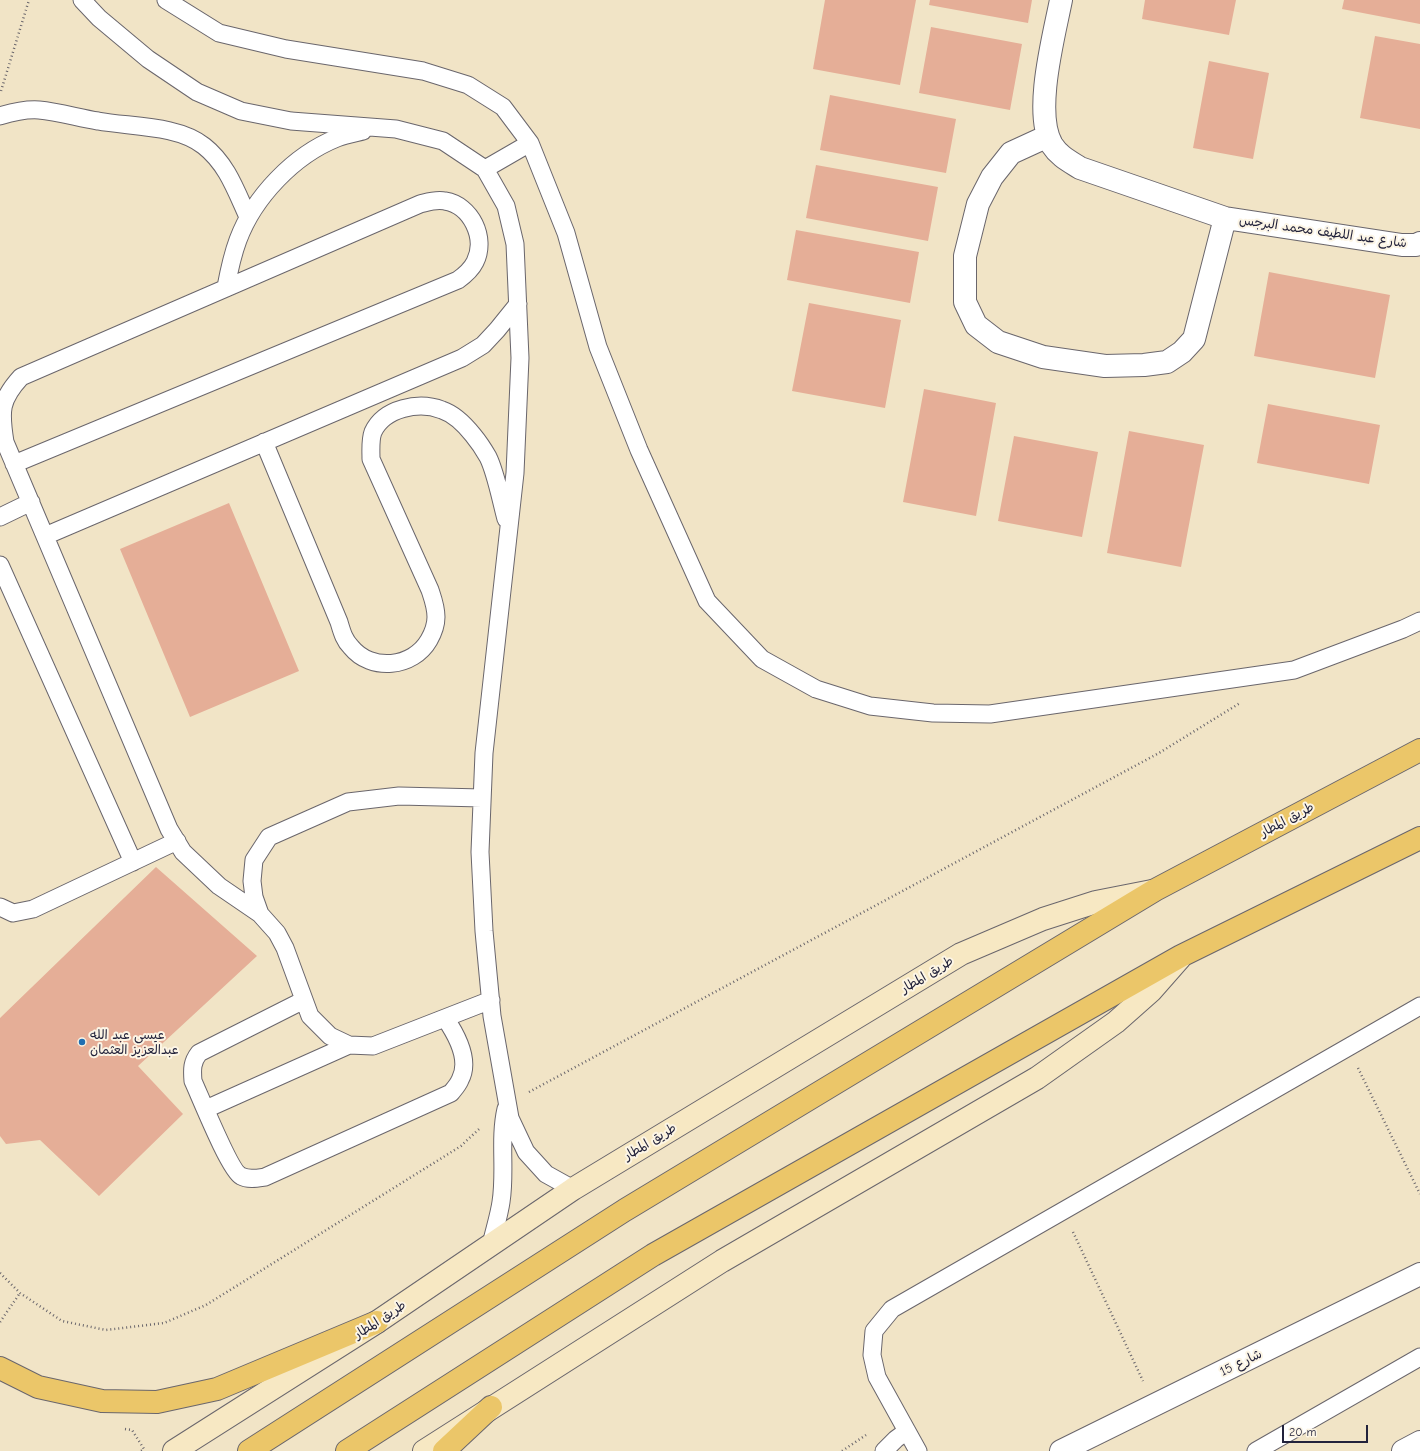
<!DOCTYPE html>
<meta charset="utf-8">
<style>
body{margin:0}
#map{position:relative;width:1420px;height:1451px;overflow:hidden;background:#f1e4c6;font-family:"Comic Neue",sans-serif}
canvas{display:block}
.scale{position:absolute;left:1282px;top:1425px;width:86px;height:18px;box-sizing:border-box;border:2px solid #22223b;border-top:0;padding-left:5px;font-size:12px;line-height:14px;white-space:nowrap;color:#22223b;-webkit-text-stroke:3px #fcf5e5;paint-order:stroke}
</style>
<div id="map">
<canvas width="1420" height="1451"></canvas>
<div class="scale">20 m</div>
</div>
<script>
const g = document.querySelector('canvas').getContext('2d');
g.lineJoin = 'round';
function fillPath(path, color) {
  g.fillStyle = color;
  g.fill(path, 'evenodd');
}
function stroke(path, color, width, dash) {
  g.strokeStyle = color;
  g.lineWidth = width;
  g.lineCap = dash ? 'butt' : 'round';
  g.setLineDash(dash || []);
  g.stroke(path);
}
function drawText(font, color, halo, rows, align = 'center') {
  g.font = font + ' "Comic Neue","Playpen Sans Arabic",sans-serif';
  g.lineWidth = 4;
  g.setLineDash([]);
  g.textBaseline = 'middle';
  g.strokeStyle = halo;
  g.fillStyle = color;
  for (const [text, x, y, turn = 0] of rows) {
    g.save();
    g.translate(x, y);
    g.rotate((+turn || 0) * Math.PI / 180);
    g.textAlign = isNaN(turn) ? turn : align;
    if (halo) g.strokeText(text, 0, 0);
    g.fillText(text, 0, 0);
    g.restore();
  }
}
fillPath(new Path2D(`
 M 825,0 L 916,0 L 900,85 L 813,69 Z
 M 930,0 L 1032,0 L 1028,23 L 929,5 Z
 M 1145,0 L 1236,0 L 1229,35 L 1142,19 Z
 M 1344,0 L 1420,0 L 1420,24 L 1342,9 Z
 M 931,27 L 1022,44 L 1010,110 L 919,93 Z
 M 1375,36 L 1420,44 L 1420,129 L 1360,118 Z
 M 1209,61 L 1269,73 L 1253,159 L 1193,148 Z
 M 830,95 L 956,119 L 946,173 L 820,150 Z
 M 816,165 L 938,187 L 928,241 L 806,218 Z
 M 796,230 L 919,252 L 910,303 L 787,280 Z
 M 1269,272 L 1390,295 L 1375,378 L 1254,356 Z
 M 809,303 L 901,320 L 885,408 L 792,391 Z
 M 924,389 L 996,403 L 976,516 L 903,502 Z
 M 1268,404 L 1380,425 L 1369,484 L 1257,463 Z
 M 1129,431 L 1204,445 L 1181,567 L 1107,553 Z
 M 1014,436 L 1098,452 L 1082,537 L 998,521 Z
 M 229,503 L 299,671 L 190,717 L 120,549 Z
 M 156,867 L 257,956 L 138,1066 L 183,1114 L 99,1196 L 40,1140 L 6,1144 L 0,1136 L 0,1018 Z`), '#e5ae97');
const lane = new Path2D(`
 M 82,0 L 99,18 L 148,59 L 197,92 L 241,111 L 291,121 L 396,129 L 443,141 L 485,169 L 506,206 L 515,244 L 520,358 L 515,473 L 484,753 L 480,852 L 484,931 L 492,1016 L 510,1118 L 526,1152 L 546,1174 L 573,1189
 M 166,0 L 219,33 L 286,49 L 423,71 L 468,85 L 503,107 L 530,143 L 566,233 L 598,347 L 639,450 L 707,601 L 762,659 L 816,689 L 870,706 L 933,713 L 990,714 L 1294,670 L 1403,629 L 1420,621
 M 0,116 C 13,112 25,109 39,110 C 59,112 79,118 98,121 C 131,127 178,125 204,146 C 227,164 236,191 248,217
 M 485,169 L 530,143
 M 226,287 C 229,271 232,256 238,240 C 254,197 294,155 337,138 C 345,135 355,133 363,131
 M 264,442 L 339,622 C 342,632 344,640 351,647 C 371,672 413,668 429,640 C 433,633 436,625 436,617 C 436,607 433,599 430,590 L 371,459 C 371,451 370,440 373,432 C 384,408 419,401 442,410 C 454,414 465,425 473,435 C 478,441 484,450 488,457 C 496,473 501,501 506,519
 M 14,464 L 458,280 C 465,275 471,270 475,262 C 487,238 471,205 445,201 C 436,199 428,202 420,204 L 21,377 C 0,400 0,411 5,442 L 169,829 L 183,852 L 219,886 L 260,914 L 277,933 L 285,948 L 310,1016 L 330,1036 L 349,1045 L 373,1046 L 491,1000
 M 0,517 L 31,502
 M 45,536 L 462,358 L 483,345 L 497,330 L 518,304
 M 0,565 L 133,862
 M 0,907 L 13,913 L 33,909 L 177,841
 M 260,914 L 254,897 L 252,881 L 254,860 L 269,837 L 348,802 L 399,796 L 482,798
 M 304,1000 L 199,1053 C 192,1062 192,1069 193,1081 C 200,1096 230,1171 241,1176 C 248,1180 258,1178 265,1177 L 451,1093 C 454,1089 458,1085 460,1080 C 471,1060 456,1034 445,1018
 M 206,1109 L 349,1045
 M 491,1245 C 494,1231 499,1216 501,1202 C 506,1171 499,1139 506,1109
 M 884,1451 L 896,1439 L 907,1431
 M 918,1451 L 877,1377 L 872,1355 L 874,1331 L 892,1309 L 1420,1006
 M 1256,1451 L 1420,1357`);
const street = new Path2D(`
 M 1061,0 C 1054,36 1033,113 1052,145 C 1059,156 1069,161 1080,168 L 1225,218 L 1402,245 L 1416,245 L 1420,243
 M 1048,136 L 1011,153 L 992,177 L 978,204 L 965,256 L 965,302 L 976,325 L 998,342 L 1043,357 L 1105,366 L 1144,365 L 1167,362 L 1182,352 L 1194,339 L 1225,218
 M 1061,1451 L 1420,1274
 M 1403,1451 L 1420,1442`);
const secondary = new Path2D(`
 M 174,1451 L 377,1322 L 573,1189 L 961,954 L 1043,919 L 1096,902 L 1152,891
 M 424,1451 L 722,1261 L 1037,1078 L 1116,1022 L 1151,991 L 1180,958`);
const primary = new Path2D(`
 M 0,1368 L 38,1387 L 102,1401 L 157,1402 L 217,1389 L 377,1322
 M 444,1451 L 491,1407`);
const highway = new Path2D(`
 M 249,1451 L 625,1210 L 1155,890 L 1420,750
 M 347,1451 L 653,1255 L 1181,956 L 1420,838`);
stroke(lane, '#6a666c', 19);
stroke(street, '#6a666c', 24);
stroke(secondary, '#6a666c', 24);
stroke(primary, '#6a666c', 24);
stroke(highway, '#6a666c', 24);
stroke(new Path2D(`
 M 1,91 L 29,0
 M 1358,1068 L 1420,1194
 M 529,1092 L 1159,753 L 1240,703
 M 1073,1232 L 1143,1381
 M 0,1273 L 20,1293 L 62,1321 L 106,1330 L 164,1323 L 206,1305 L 461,1146 L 479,1129
 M 0,1322 L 20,1293
 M 125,1429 L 132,1430 L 144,1449 L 141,1451
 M 842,1451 L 866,1435`), '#6a666c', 2.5, [1, 3]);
stroke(lane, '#fff', 17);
stroke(street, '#fff', 22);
stroke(secondary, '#f7e8c3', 22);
stroke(primary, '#ebc669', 22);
stroke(highway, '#ebc669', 22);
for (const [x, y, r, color] of [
 [82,1042,4,"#1f6fb2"]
]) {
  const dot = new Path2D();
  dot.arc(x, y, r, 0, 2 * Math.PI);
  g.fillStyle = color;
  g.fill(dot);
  stroke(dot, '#fcf5e5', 1.5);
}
drawText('13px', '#22223b', '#fcf5e5', [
 ["شارع عبد اللطيف محمد البرجس",1323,232,8],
 ["طريق المطار",1287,820,-28],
 ["طريق المطار",927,975,-31],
 ["طريق المطار",650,1142,-31],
 ["طريق المطار",380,1320,-33],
 ["شارع 15",1241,1363,-26]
]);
drawText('13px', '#22223b', '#fcf5e5', [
 ["عيسى عبد الله",90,1035],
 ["عبدالعزيز العثمان",90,1050]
], 'left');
</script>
